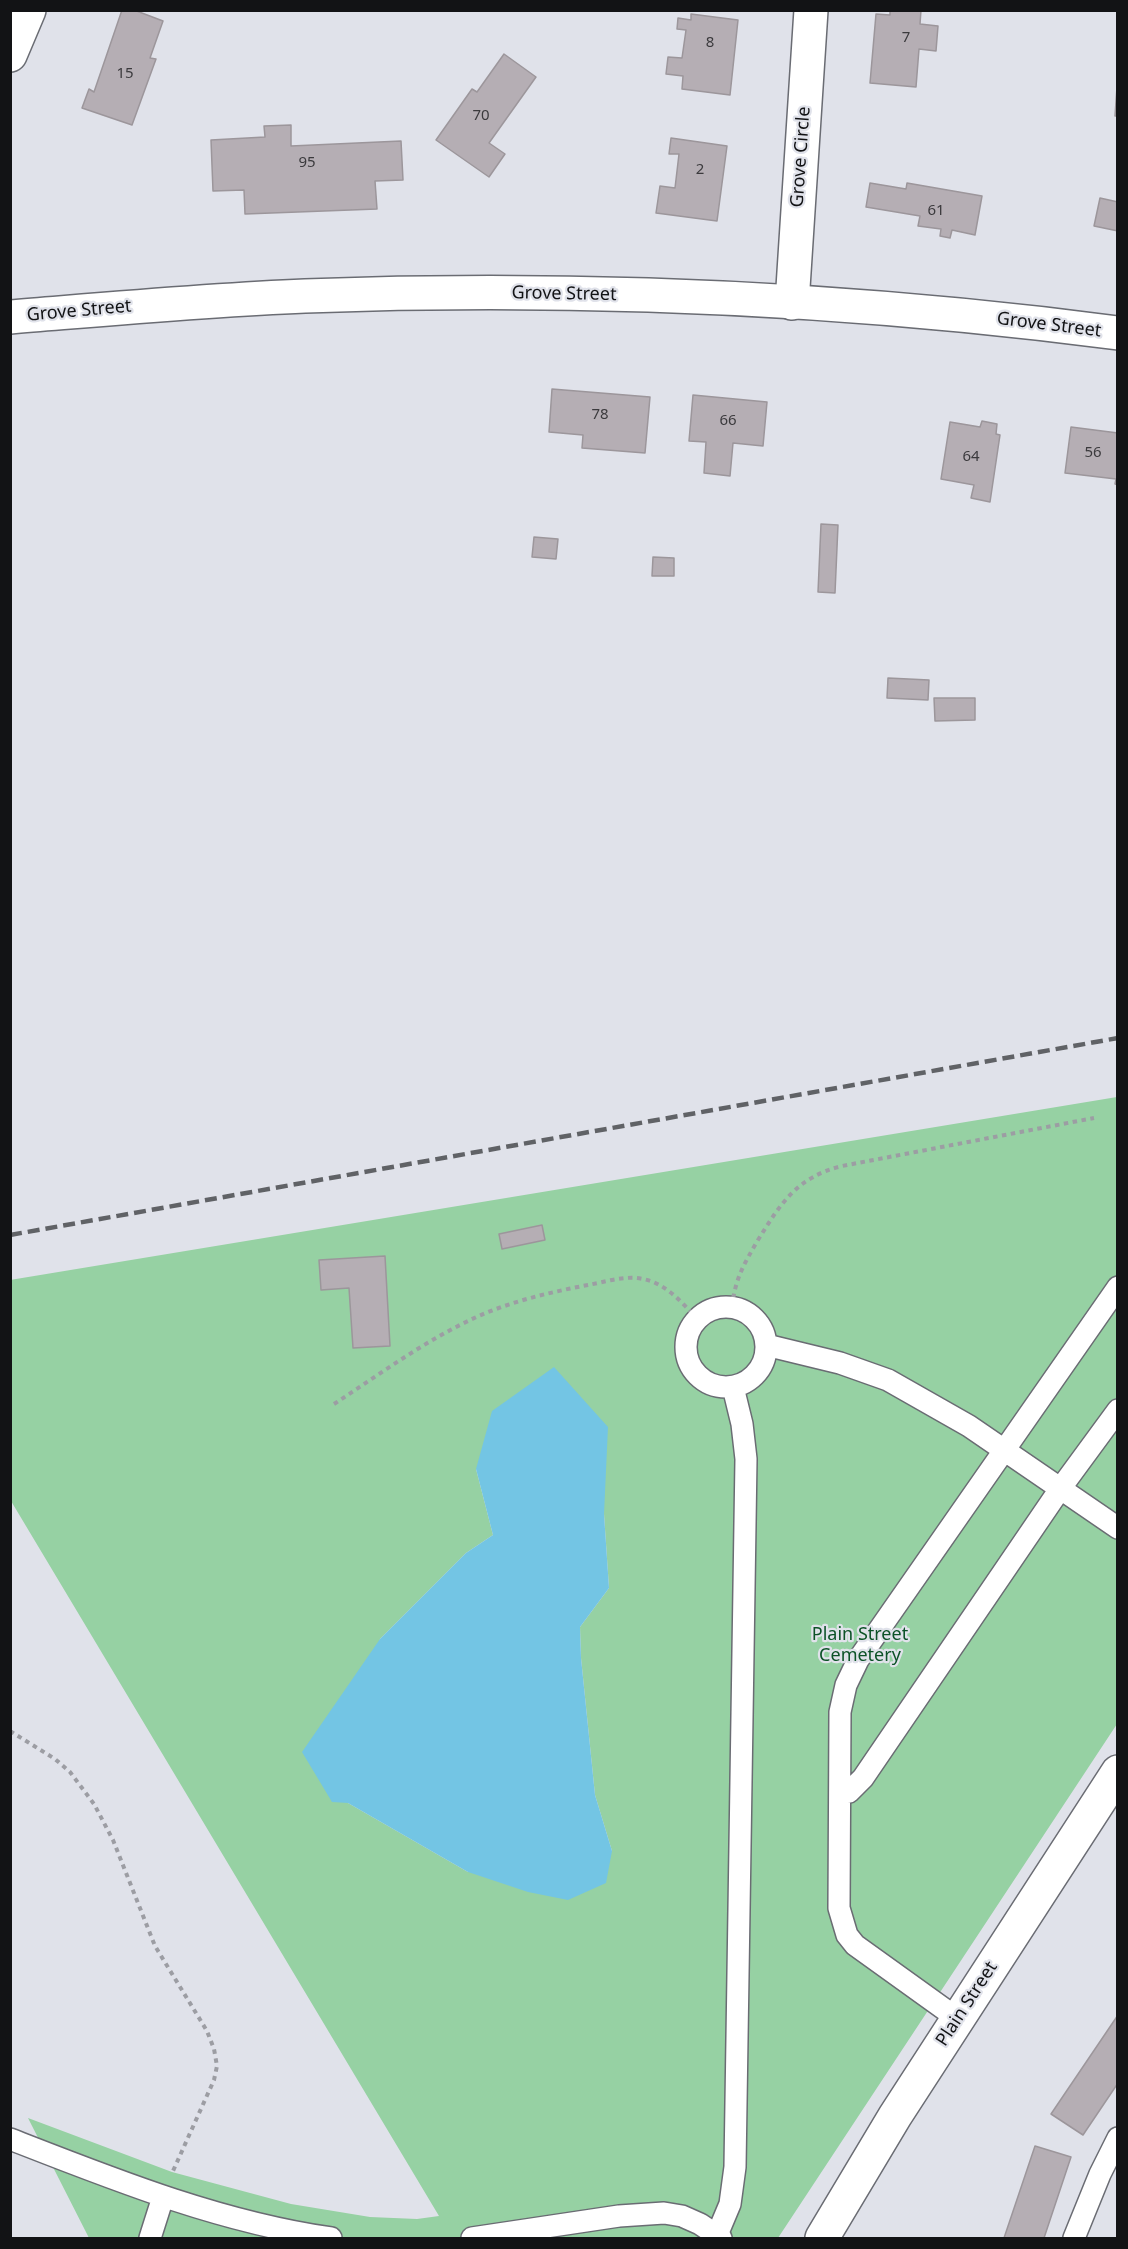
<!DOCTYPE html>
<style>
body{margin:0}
#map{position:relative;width:1128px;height:2249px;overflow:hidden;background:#e0e2ea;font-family:"Noto Sans",sans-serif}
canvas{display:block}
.frame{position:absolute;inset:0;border:12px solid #121315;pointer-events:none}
</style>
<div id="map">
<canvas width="1128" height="2249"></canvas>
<div class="frame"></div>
</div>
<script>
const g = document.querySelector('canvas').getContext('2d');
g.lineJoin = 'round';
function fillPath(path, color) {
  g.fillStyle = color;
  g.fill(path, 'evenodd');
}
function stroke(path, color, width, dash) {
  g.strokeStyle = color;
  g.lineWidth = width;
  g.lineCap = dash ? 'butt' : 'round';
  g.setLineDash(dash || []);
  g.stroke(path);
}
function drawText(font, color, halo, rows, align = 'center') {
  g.font = font + ' "Noto Sans",sans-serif';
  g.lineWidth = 4.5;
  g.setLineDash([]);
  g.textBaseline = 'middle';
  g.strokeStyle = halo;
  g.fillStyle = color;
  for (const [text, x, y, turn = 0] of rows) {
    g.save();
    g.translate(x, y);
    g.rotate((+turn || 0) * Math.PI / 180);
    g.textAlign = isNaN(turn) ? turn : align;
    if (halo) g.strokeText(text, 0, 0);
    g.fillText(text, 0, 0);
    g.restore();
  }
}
fillPath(new Path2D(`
 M 1117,1097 L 1117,1724 L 778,2238 L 89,2238 L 28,2118 L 172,2172 L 291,2204 L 370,2217 L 417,2219 L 439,2216 L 11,1501 L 10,1280 ZM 476,1469 L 604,1514 L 609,1588 L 580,1627 L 581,1658 L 595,1795 L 612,1851 L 468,1872 L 348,1803 L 380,1639 L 466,1553 L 493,1535 Z`), '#96d1a3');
fillPath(new Path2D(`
 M 554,1367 L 608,1427 L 604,1514 L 609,1588 L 580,1627 L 581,1658 L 595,1795 L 612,1851 L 606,1883 L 568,1900 L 528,1892 L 468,1872 L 348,1803 L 332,1802 L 302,1752 L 380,1639 L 466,1553 L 493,1535 L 476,1469 L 492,1411 Z`), '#73c5e4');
const building = new Path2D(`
 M 122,10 L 134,10 L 163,21 L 150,58 L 156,59 L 132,125 L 82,108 L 89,89 L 94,92 Z
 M 890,10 L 921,10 L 920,24 L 938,26 L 936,51 L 919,49 L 916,87 L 870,83 L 876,14 L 890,15 Z
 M 691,14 L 738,20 L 730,95 L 682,89 L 683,76 L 666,74 L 668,57 L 682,58 L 686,30 L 677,29 L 678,18 L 691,20 Z
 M 504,54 L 536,77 L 489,143 L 505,154 L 489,177 L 436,140 L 472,89 L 477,92 Z
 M 1118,72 L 1118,116 L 1115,116 Z
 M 291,125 L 291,146 L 401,141 L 403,180 L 375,181 L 377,209 L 245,214 L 244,190 L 213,191 L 211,140 L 265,137 L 264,126 Z
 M 671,138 L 727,146 L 717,221 L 656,213 L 660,186 L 675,188 L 679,154 L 669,154 Z
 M 870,183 L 906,189 L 907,183 L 982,196 L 975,235 L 952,230 L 950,238 L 940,236 L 941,229 L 918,226 L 920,216 L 866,207 Z
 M 1100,198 L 1118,202 L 1118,231 L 1094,226 Z
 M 552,389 L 650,397 L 645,453 L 582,448 L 583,435 L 549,432 Z
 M 693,395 L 767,402 L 763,446 L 733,443 L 730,476 L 704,473 L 706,442 L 689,441 Z
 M 982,421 L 997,424 L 996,434 L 1000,435 L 990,502 L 971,498 L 974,485 L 941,479 L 950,422 L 980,427 Z
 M 1071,427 L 1118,433 L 1118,485 L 1115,484 L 1116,479 L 1065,473 Z
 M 821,524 L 838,525 L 835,593 L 818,592 Z
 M 534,537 L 558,539 L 556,559 L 532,557 Z
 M 653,557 L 674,558 L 674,576 L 652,576 Z
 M 888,678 L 929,680 L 928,700 L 887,698 Z
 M 934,698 L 975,698 L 975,720 L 935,721 Z
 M 542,1225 L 545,1240 L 502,1249 L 499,1234 Z
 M 385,1256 L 390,1346 L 353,1348 L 349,1288 L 321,1290 L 319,1260 Z
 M 1118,2015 L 1118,2083 L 1083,2135 L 1051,2114 Z
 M 1035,2146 L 1071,2157 L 1044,2238 L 1004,2238 Z`);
fillPath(building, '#b5aeb4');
stroke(building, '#9c969b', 1.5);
const service = new Path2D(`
 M686 1347a40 40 0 1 1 80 0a40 40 0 1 1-80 0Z
 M 766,1345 L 840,1363 L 888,1380 L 969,1426 L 1118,1528
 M 840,1793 L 849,1792 L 863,1778 L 1060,1489 L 1118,1410
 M 958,2019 L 855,1945 L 847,1935 L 839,1908 L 840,1712 L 846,1685 L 858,1660 L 1118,1287
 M 10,2139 C 115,2180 220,2222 331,2238
 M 717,2235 L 730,2204 L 735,2167 L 746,1459 L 742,1424 L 733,1387
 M 150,2238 L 163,2197
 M 472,2238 L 619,2216 L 664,2213 L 682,2216 L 700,2224 L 721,2238
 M 1074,2238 L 1100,2174 L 1118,2138`);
const minor = new Path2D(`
 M 10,55 L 29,10
 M 792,303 L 811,10`);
const tertiary = new Path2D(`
 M 822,2238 L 895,2116 L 1118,1772`);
const secondary = new Path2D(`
 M 10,317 C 109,309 207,300 305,296 C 576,286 849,298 1118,333`);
stroke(service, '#6a6c73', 24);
stroke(minor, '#6a6c73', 36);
stroke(tertiary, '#6a6c73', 36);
stroke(secondary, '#6a6c73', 36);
stroke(new Path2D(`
 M 732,1307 C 735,1279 744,1264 758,1240 C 781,1203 797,1177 842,1166 L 1094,1118
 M 334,1404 C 377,1376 419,1345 466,1322 C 504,1303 546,1293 588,1285 C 605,1282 625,1275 643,1279 C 665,1283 682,1302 697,1319
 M 10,1731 L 55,1759 L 70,1772 L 94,1804 L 113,1840 L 155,1946 L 207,2031 L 214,2049 L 217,2066 L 214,2080 L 173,2171`), '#9c9da3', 4, [4.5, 4.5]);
stroke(service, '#fff', 21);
stroke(minor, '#fff', 33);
stroke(tertiary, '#fff', 33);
stroke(secondary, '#fff', 33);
stroke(new Path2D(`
 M 10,1235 L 1118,1038`), '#606266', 4.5, [12, 6]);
drawText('15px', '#3b3a3d', null, [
 ["7",906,38],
 ["8",710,43],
 ["15",125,74],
 ["70",481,116],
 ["95",307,163],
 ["2",700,170],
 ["61",936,211],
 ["78",600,415],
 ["66",728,421],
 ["56",1093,453],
 ["64",971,457]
]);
drawText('18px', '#121315', '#e0e2ea', [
 ["Grove Circle",801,157,-86],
 ["Grove Street",564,294,1],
 ["Grove Street",79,311,-5],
 ["Grove Street",1049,325,7],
 ["Plain Street",967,2004,-57]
]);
drawText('18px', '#0c5227', '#e0e2ea', [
 ["Plain Street",860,1635],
 ["Cemetery",860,1656]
]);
</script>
